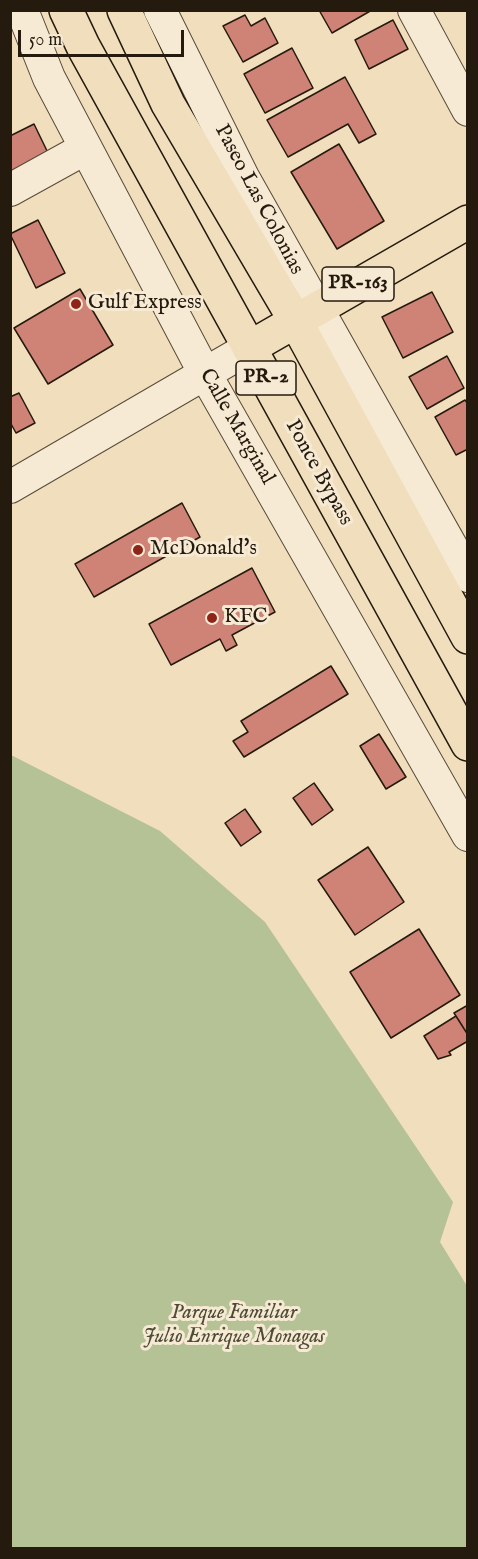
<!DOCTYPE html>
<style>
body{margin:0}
#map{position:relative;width:478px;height:1559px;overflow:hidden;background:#f1debd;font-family:"IM FELL English",serif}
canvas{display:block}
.frame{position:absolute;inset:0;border:12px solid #241a0d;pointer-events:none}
.scale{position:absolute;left:18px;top:30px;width:166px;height:27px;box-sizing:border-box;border:3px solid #241a0d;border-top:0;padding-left:8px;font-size:18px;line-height:21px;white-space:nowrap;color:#241a0d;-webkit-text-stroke:4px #f6ead4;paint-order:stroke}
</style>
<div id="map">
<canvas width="478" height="1559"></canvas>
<div class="frame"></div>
<div class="scale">50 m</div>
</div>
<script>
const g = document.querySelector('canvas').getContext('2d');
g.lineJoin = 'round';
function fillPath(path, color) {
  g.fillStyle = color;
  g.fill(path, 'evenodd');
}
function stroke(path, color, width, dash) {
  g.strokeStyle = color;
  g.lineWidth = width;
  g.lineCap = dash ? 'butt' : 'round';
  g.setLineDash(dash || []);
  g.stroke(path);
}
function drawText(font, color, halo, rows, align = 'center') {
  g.font = font + ' "IM FELL English",serif';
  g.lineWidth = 6;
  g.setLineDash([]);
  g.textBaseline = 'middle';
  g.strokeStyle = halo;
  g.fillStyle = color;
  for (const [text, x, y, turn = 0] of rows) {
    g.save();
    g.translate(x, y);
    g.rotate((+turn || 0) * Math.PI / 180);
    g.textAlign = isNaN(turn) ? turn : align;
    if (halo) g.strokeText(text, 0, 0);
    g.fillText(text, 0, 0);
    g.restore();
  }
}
fillPath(new Path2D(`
 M 11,755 L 160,831 L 265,922 L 453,1202 L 440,1242 L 467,1286 L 467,1548 L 11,1548 Z`), '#b4c295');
const building = new Path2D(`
 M 319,10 L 372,10 L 332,33 Z
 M 245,15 L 251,26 L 265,18 L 278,43 L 243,62 L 223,26 Z
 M 393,20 L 408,49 L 369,69 L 355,40 Z
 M 292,48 L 313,88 L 265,113 L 244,74 Z
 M 345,77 L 376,134 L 359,143 L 348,124 L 288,157 L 267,120 Z
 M 34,124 L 50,157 L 10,179 L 10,136 Z
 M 339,144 L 384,221 L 337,249 L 291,172 Z
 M 38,220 L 65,273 L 36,288 L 10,234 Z
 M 80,289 L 113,345 L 48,384 L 14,328 Z
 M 432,292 L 453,332 L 403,358 L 382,317 Z
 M 447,356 L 464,388 L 427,409 L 409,377 Z
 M 19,393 L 35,423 L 16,433 L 10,422 L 10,397 Z
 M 465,400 L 468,404 L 468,449 L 456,455 L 435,417 Z
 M 182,503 L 200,537 L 94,597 L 75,564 Z
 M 252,568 L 275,612 L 232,635 L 237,645 L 226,651 L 220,639 L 171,665 L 149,624 Z
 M 331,666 L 348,694 L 244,757 L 233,741 L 248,732 L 241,721 Z
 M 379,734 L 406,777 L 386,789 L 360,746 Z
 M 314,783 L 333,810 L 312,825 L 293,798 Z
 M 245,809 L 261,832 L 241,846 L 225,823 Z
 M 368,847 L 404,902 L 355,935 L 318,880 Z
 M 419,929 L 460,995 L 391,1038 L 350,972 Z
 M 468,1005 L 468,1035 L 454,1013 Z
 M 456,1016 L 468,1035 L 468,1041 L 449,1052 L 451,1055 L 438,1059 L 424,1036 Z`);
fillPath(building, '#cf8276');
stroke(building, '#241a0d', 1.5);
const minor = new Path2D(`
 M 22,10 L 49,78 L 204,372 L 468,835
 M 160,10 L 243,177 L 468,576
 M 414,10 L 468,110
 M 10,190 L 86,148
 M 10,487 L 249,348`);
const major = new Path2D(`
 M 249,348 L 468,222`);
const highway = new Path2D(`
 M 66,10 L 83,46 L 468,744
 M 124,10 L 168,104 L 295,320 L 468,637`);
stroke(minor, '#574b39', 34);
stroke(major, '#241a0d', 36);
stroke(highway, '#241a0d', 36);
stroke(minor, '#f6ead4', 32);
stroke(major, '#f1debd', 33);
stroke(highway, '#f1debd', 33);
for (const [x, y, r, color] of [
 [76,304,6,"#8f2418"],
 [138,550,6,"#8f2418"],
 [212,618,6,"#8f2418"]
]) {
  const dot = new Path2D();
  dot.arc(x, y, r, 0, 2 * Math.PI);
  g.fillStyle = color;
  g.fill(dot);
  stroke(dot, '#f6ead4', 2);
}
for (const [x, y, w] of [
 [358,284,72],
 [266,378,60]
]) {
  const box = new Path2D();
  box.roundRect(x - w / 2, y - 17, w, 34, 4.5);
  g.fillStyle = '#f6ead4';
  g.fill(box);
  stroke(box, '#241a0d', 1.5);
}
drawText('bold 20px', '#241a0d', null, [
 ["PR-163",358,284],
 ["PR-2",266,378]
]);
drawText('21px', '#241a0d', '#f6ead4', [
 ["Paseo Las Colonias",258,200,62],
 ["Calle Marginal",236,427,60],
 ["Ponce Bypass",318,473,61]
]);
drawText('21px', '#241a0d', '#f6ead4', [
 ["Gulf Express",88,304],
 ["McDonald's",150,550],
 ["KFC",224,618]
], 'left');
drawText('italic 21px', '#4f4c36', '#f6ead4', [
 ["Parque Familiar",234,1314],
 ["Julio Enrique Monagas",234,1338]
]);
</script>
